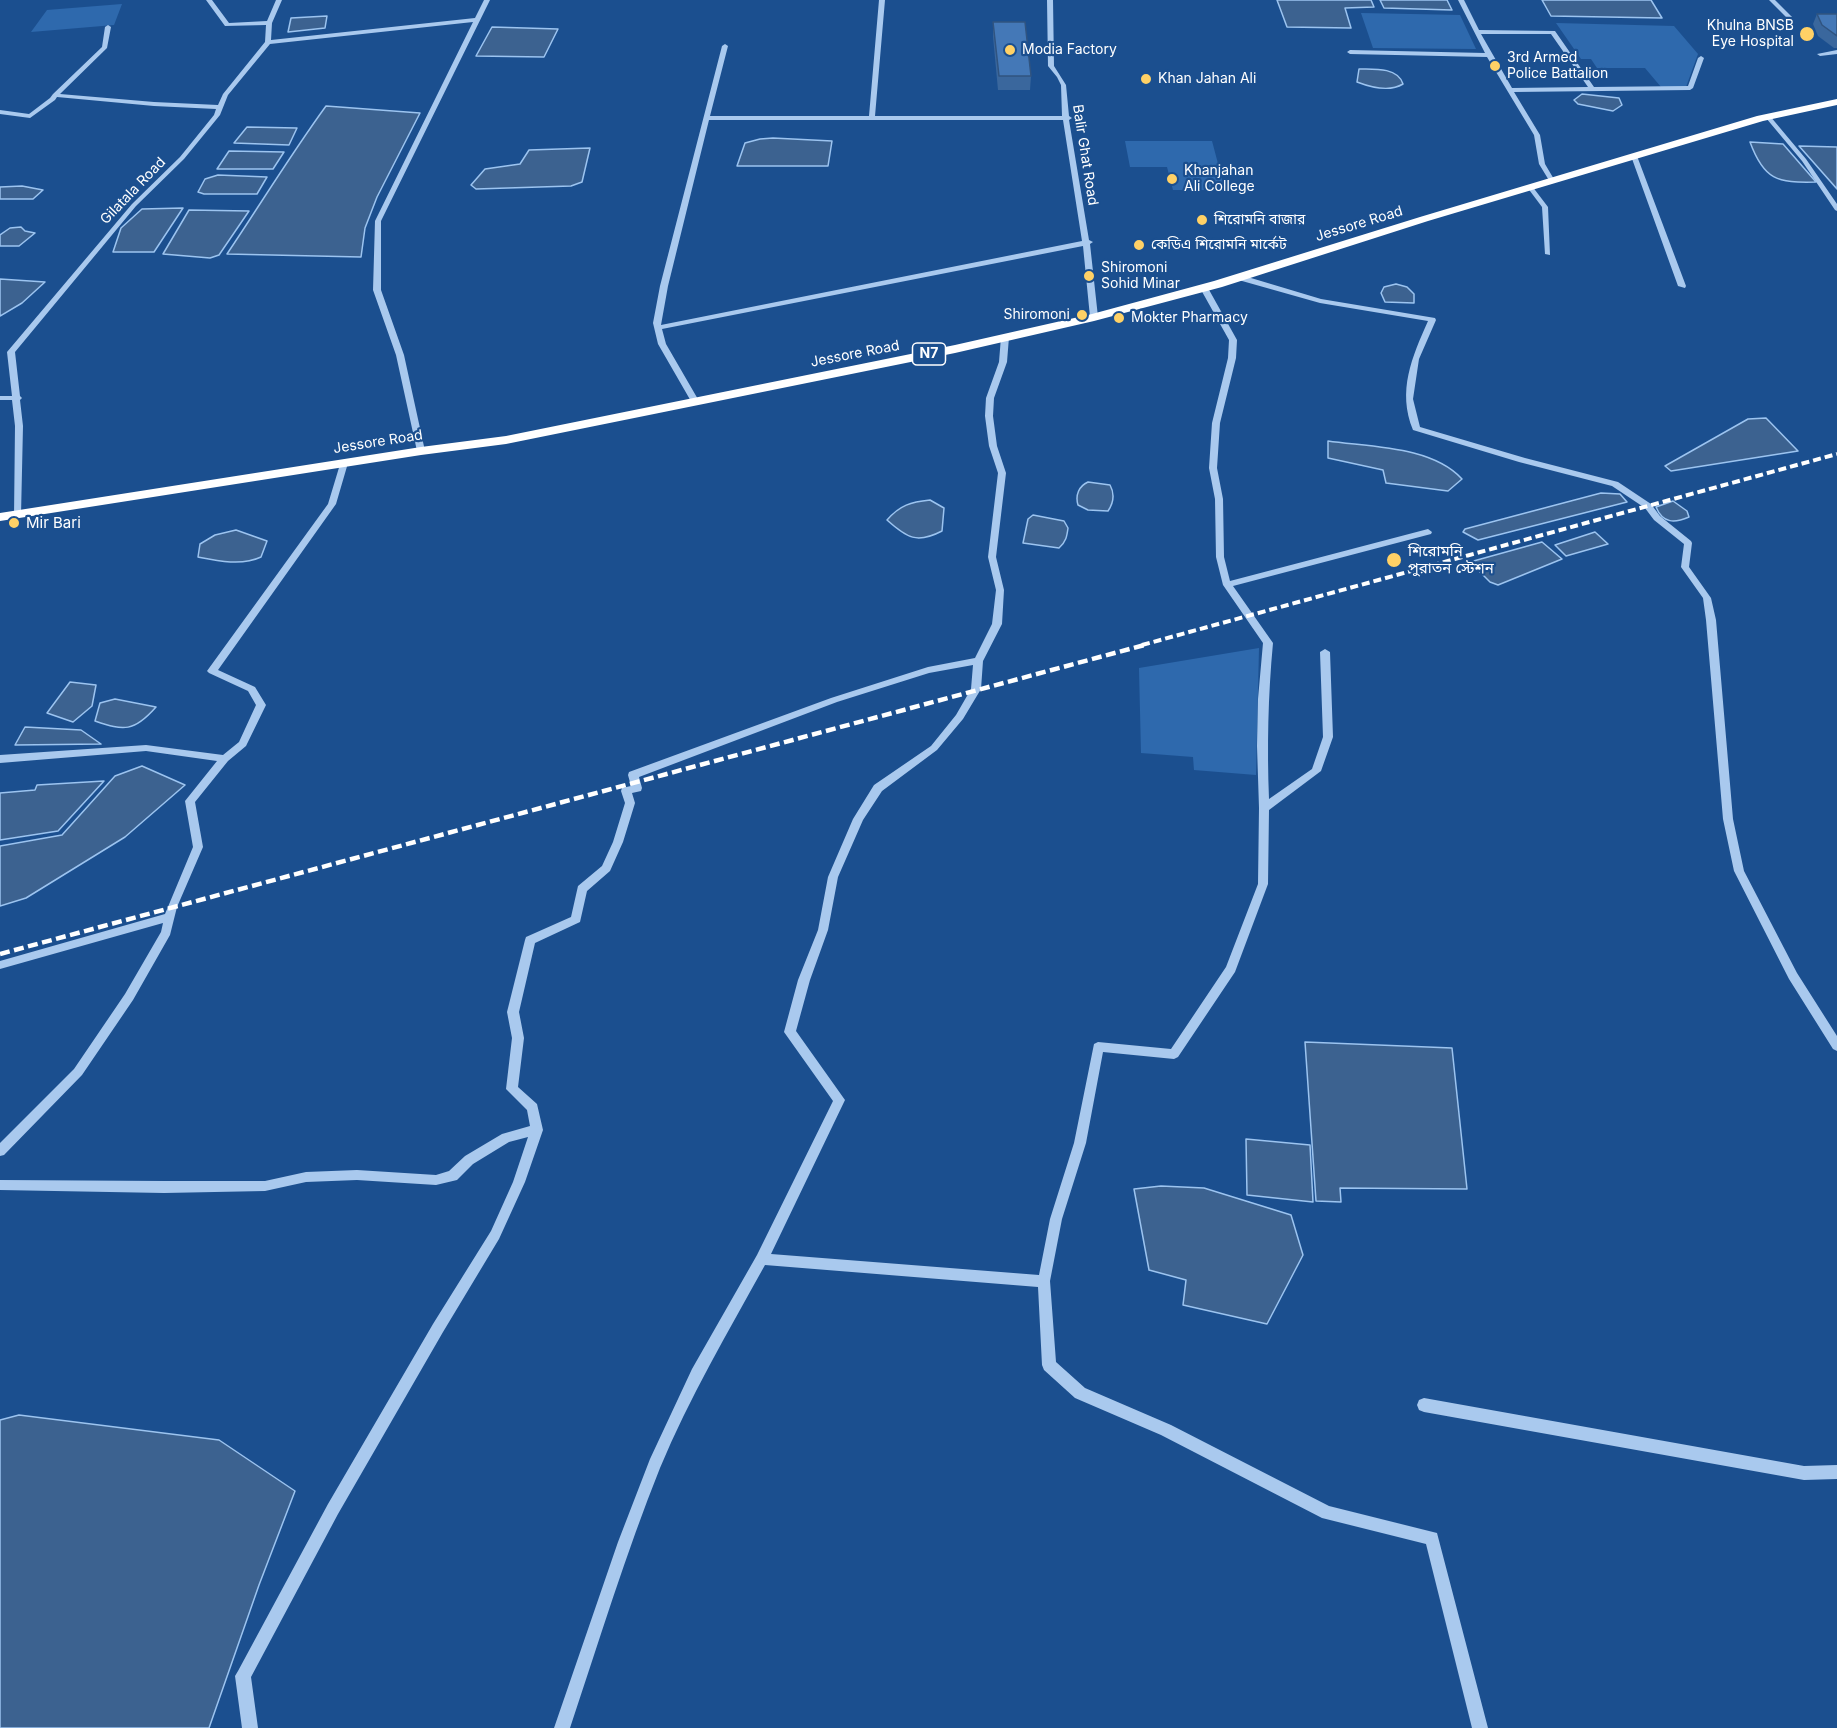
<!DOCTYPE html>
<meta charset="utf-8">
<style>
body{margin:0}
canvas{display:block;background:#1b4f8f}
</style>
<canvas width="1837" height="1728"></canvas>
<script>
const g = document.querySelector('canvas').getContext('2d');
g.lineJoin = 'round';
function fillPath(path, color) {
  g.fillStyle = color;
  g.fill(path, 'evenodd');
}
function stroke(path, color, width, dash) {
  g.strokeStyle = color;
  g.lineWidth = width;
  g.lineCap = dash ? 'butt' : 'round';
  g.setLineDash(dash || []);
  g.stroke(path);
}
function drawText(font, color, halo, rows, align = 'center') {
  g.font = font + ' Inter,"Noto Sans Bengali",sans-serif';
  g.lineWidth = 4.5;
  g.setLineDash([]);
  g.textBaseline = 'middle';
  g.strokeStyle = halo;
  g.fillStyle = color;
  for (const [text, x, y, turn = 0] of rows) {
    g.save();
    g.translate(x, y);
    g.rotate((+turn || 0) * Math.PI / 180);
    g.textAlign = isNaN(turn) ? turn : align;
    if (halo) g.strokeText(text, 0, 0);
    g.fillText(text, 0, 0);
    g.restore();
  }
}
fillPath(new Path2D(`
 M 122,4 L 114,25 L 31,32 L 47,10 Z
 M 1361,13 L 1460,15 L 1476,49 L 1373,48 Z
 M 1556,23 L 1674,26 L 1698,54 L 1686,87 L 1661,87 L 1645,68 L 1597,68 L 1591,59 L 1581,59 Z
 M 1125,141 L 1212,141 L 1225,190 L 1173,190 L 1167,167 L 1130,167 Z
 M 1259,648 L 1256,775 L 1194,770 L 1193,757 L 1141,753 L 1139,668 Z`), '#2e69ad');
const water = new Path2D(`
 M 1277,0 L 1371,0 L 1374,7 L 1345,8 L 1351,28 L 1287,27 Z
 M 1380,0 L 1447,0 L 1452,10 L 1384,8 Z
 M 1542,0 L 1651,0 L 1662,18 L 1551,16 Z
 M 327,16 L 325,28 L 288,32 L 291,18 Z
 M 492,27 L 558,29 L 544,57 L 476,56 Z
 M 1359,69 C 1373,69 1398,67 1403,84 C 1390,92 1370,87 1357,82 Z
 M 1582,94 L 1619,98 L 1622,105 L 1613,111 L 1578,104 L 1574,100 Z
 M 326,106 L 420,113 L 377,197 L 365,228 L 361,257 L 227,254 C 260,205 291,154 326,106 Z
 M 247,127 L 297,128 L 289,145 L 234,143 Z
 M 773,138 L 832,141 L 828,166 L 737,166 L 745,143 L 760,139 Z
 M 1750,142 L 1783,144 L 1816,182 C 1777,183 1764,180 1750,142 Z
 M 1799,146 L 1837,147 L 1837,189 Z
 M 590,148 L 582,182 L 571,186 L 476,189 L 471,185 L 485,169 L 520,164 L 529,150 Z
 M 229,151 L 284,152 L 273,169 L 217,169 Z
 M 218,175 L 267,177 L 257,194 L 204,194 L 198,192 L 205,179 Z
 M 22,186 L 43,190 L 33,199 L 0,199 L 0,187 Z
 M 183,208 L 154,252 L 113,252 L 121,228 L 142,209 Z
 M 189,210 L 249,211 L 219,255 L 210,258 L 163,254 Z
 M 21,227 L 25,231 L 35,233 L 19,246 L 0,246 L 0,235 L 10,228 Z
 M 0,279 L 45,282 L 22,303 L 0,316 Z
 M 1396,284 L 1407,287 L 1414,294 L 1414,303 L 1385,302 L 1381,293 L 1384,287 Z
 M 1766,418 L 1798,451 L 1671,471 L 1665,466 L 1748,419 Z
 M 1328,441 C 1370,447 1432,446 1462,479 L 1448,491 L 1386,483 L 1383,470 L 1328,458 Z
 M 1088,482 L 1110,485 C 1115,494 1114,502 1108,511 L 1088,510 L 1078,505 C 1075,495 1079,486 1088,482 Z
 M 1601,493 L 1620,494 L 1627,502 L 1478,540 L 1463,532 L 1465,529 Z
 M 930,500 L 944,508 L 942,531 C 917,544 907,538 887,520 C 900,505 911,502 930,500 Z
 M 1673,501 L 1687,511 L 1689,517 C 1675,523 1663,524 1656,507 Z
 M 1033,515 L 1064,521 L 1068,528 C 1067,536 1066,542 1059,548 L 1023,543 L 1028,519 Z
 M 236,530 L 267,541 L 261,557 C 242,566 218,561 198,557 L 200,544 L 215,535 Z
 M 1595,532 L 1608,544 L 1566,556 L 1555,545 Z
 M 1542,542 L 1562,559 L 1498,585 L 1490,582 L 1470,562 Z
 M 70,682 L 96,685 L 92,706 L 73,722 L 47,713 Z
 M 115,699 L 156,707 C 134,732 124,731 95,721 L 100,703 Z
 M 25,727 L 81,730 L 101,744 L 15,745 Z
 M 142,766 L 185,785 L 125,837 L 26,898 L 0,906 L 0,846 L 62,835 L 115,776 Z
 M 104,781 L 58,831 L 0,840 L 0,793 L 35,790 L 37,785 Z
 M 1305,1042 L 1452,1048 L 1467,1189 L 1340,1188 L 1341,1202 L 1316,1201 Z
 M 1246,1139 L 1310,1145 L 1313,1202 L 1247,1195 Z
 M 1161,1186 L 1204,1188 L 1291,1215 L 1303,1255 L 1267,1324 L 1183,1305 L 1186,1280 L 1149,1270 L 1134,1189 Z
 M 19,1415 L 219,1440 L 295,1491 L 259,1585 L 209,1728 L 0,1728 L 0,1420 Z`);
fillPath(water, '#3c6290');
stroke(water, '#9cc4f0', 1.5);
fillPath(new Path2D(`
 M 206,0 L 212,0 L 229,23 L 267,21 L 276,0 L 282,0 L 272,23 L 271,40 L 475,18 L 484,0 L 490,0 L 381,221 L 381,290 L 404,355 L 425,451 L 421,453 L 417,451 L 396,355 L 373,290 L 375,221 L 473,22 L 270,44 L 228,95 L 220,115 L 184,159 L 136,206 L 15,352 L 20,396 L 22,398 L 20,400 L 23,426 L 21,515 L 17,518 L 14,517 L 15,426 L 12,400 L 0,400 L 0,396 L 12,396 L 7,352 L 132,204 L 180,157 L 214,115 L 216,109 L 154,106 L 57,97 L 55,100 L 30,118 L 0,114 L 0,110 L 29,114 L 50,98 L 53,94 L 102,47 L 105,27 L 108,25 L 111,27 L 107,48 L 60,94 L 154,102 L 218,105 L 223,94 L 265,42 L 266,25 L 225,26 Z
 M 879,0 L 885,0 L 875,116 L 1062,116 L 1061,85 L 1057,77 L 1048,66 L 1047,0 L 1053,0 L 1054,66 L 1066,85 L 1069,116 L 1072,118 L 1069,120 L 1089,240 L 1093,242 L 1090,244 L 1098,317 L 1094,319 L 1090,317 L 1083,246 L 662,329 L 666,344 L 699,401 L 695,403 L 692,403 L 658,344 L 653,323 L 660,286 L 722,46 L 725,44 L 728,46 L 710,116 L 869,116 ZM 709,120 L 1063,120 L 1082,241 L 661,325 L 668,286 Z
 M 1458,0 L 1464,0 L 1479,30 L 1555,31 L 1594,87 L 1688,86 L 1698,58 L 1701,56 L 1704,58 L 1693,88 L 1690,90 L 1514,92 L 1540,135 L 1545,164 L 1555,181 L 1552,183 L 1550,182 L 1539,164 L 1534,135 L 1487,57 L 1350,54 L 1347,52 L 1350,50 L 1485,53 ZM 1481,34 L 1551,34 L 1588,87 L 1512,88 Z
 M 1769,0 L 1775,0 L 1792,17 L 1792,19 L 1788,19 Z
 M 1837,50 L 1837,54 L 1820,56 L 1817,54 Z
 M 1766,116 L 1770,116 L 1806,159 L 1837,204 L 1837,211 L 1835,210 L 1802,161 L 1766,118 Z
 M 1634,154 L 1637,156 L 1686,286 L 1685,288 L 1678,286 L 1631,156 Z
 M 1528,186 L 1532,186 L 1548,207 L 1550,255 L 1545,254 L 1542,207 L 1527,187 Z
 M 1235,275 L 1241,275 L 1321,299 L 1435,318 L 1436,320 L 1419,359 L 1413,399 L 1420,427 L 1525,458 L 1618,482 L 1651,504 L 1660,516 L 1691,541 L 1692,543 L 1689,567 L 1711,598 L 1716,620 L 1733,819 L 1744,871 L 1797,973 L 1837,1036 L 1837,1051 L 1833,1049 L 1789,979 L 1734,871 L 1723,819 L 1706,620 L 1703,598 L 1681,567 L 1684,544 L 1654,520 L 1645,508 L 1612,486 L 1519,462 L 1413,430 C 1397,391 1412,357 1428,321 L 1320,303 L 1235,279 Z
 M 1201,286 L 1208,288 L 1237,340 L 1236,358 L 1220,423 L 1217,468 L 1223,499 L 1224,557 L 1230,581 L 1428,529 L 1432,532 L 1431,534 L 1233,586 L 1273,643 C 1268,696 1267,747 1269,799 L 1312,769 L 1323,737 L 1320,652 L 1325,649 L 1330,652 L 1333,737 L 1321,771 L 1269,810 L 1268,884 L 1235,972 L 1178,1057 L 1174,1059 L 1103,1052 L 1086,1143 L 1062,1219 L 1050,1281 L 1056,1362 L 1085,1388 L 1171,1425 L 1329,1506 L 1437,1533 L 1488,1728 L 1472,1728 L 1426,1544 L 1322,1518 L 1161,1435 L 1075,1398 L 1044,1370 L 1042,1365 L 1038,1287 L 765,1265 C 728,1332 689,1398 660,1468 C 626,1553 599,1641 570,1728 L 554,1728 L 618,1542 L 650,1459 L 692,1369 L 757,1255 L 833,1101 L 784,1032 L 798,980 L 818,930 L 828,877 L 853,819 L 874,785 L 931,746 L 956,715 L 971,689 L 973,665 L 929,673 L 837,702 L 639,777 L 642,788 L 641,791 L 632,793 L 635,803 L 623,842 L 610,871 L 587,891 L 580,922 L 535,943 L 519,1012 L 524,1038 L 518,1087 L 537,1104 L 543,1130 L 525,1182 L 499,1239 L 443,1332 L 338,1514 L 251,1677 L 258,1728 L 242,1728 L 235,1676 L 238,1671 L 328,1504 L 433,1324 L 491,1231 L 513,1182 L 528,1137 L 509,1142 L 473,1164 L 457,1180 L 436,1185 L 357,1180 L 306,1182 L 265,1191 L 164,1193 L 0,1190 L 0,1180 L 164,1181 L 265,1181 L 306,1172 L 357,1170 L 436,1175 L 449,1171 L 465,1156 L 502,1134 L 530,1126 L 527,1110 L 506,1089 L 512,1038 L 507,1012 L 525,940 L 526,937 L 571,917 L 578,886 L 602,866 L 613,842 L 625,803 L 621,791 L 622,788 L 631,786 L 628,775 L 629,772 L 831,698 L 928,667 L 975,658 L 992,624 L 996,590 L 988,557 L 998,473 L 989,446 L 985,416 L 986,398 L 999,362 L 1001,337 L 1005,335 L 1009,337 L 1007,362 L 994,398 L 993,416 L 997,446 L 1006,473 L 996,557 L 1004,590 L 1002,624 L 983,661 L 981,689 L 963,719 L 937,750 L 882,791 L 863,820 L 838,877 L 828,930 L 810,980 L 796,1031 L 845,1100 L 771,1254 L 1039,1275 L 1050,1219 L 1074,1143 L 1094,1044 L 1098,1042 L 1171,1049 L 1226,967 L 1258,884 L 1259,808 L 1257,746 L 1258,699 L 1263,643 L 1223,585 L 1216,557 L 1215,499 L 1209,468 L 1212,423 L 1228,358 L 1229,340 L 1200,288 Z
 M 341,461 L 344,461 L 348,463 L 336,504 L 218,670 L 255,687 L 266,705 L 246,746 L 228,761 L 195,802 L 203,847 L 177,907 L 170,935 L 133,1000 L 82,1075 L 4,1155 L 0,1156 L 0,1143 L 74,1069 L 125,994 L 161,932 L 163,923 L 0,969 L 0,961 L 165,914 L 193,847 L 185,801 L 217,761 L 146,751 L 0,763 L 0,755 L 146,745 L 223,755 L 239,742 L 256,705 L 248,691 L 209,673 L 207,671 L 328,504 Z
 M 1424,1398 L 1804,1466 L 1837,1465 L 1837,1479 L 1804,1480 L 1424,1412 L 1419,1410 L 1417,1405 L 1419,1400 Z`), '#a9c9ee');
fillPath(new Path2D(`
 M 1837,99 L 1837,105 L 1763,121 L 1428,221 L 1222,287 L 1094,321 L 955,353 L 506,444 L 421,455 L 0,521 L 0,513 L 421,447 L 506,436 L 955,345 L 1092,314 L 1214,281 L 1420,217 L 1757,116 Z`), '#fff');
stroke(new Path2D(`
 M 1142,645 L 1837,454`), '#fff', 4, [8, 4]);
stroke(new Path2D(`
 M 0,954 L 1148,644`), '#fff', 4.5, [10, 4.5]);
fillPath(new Path2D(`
 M 1817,14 L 1837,14 L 1837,48 L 1834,48 L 1818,36 L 1813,24 Z
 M 993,22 L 1031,76 L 1030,90 L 998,90 L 993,36 Z`), '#3a679d');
const building = new Path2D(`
 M 1817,14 L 1837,14 L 1837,36 L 1822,25 Z
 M 993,22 L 1025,22 L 1031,76 L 999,76 Z`);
fillPath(building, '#4478b7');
stroke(building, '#305480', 1.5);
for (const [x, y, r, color] of [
 [1807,34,8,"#ffd166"],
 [1010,50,6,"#ffd166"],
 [1495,66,6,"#ffd166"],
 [1146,79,6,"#ffd166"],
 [1172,179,6,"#ffd166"],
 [1202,220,6,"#ffd166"],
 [1139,245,6,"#ffd166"],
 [1089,276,6,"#ffd166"],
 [1082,315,6,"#ffd166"],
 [1119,318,6,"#ffd166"],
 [14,523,6,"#ffd166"],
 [1394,560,8,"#ffd166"]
]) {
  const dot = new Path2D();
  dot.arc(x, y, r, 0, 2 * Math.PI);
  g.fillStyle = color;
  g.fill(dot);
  stroke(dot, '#1b4f8f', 2);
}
drawText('14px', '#fff', '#1b4f8f', [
 ["Khulna BNSB",1794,26,"right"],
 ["Eye Hospital",1794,42,"right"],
 ["Modia Factory",1022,50],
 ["3rd Armed",1507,58],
 ["Police Battalion",1507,74],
 ["Khan Jahan Ali",1158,79],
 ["Khanjahan",1184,171],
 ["Ali College",1184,187],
 ["শিরোমনি বাজার",1214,220],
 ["কেডিএ শিরোমনি মার্কেট",1151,245],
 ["Shiromoni",1101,268],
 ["Sohid Minar",1101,284],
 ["Shiromoni",1070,315,"right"],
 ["Mokter Pharmacy",1131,318]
], 'left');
drawText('14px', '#fff', '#1b4f8f', [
 ["Balir Ghat Road",1085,155,81],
 ["Gilatala Road",133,191,-46],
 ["Jessore Road",1359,224,-17],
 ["Jessore Road",855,354,-11],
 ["Jessore Road",378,442,-9]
]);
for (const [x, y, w] of [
 [929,354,33]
]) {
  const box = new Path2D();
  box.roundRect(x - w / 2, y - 11, w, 22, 4.5);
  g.fillStyle = '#1b4f8f';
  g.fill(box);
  stroke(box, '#fff', 1.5);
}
drawText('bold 14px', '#fff', null, [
 ["N7",929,354]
]);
drawText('15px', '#fff', '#1b4f8f', [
 ["Mir Bari",26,523],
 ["শিরোমনি",1408,551],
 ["পুরাতন স্টেশন",1408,568]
], 'left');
</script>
